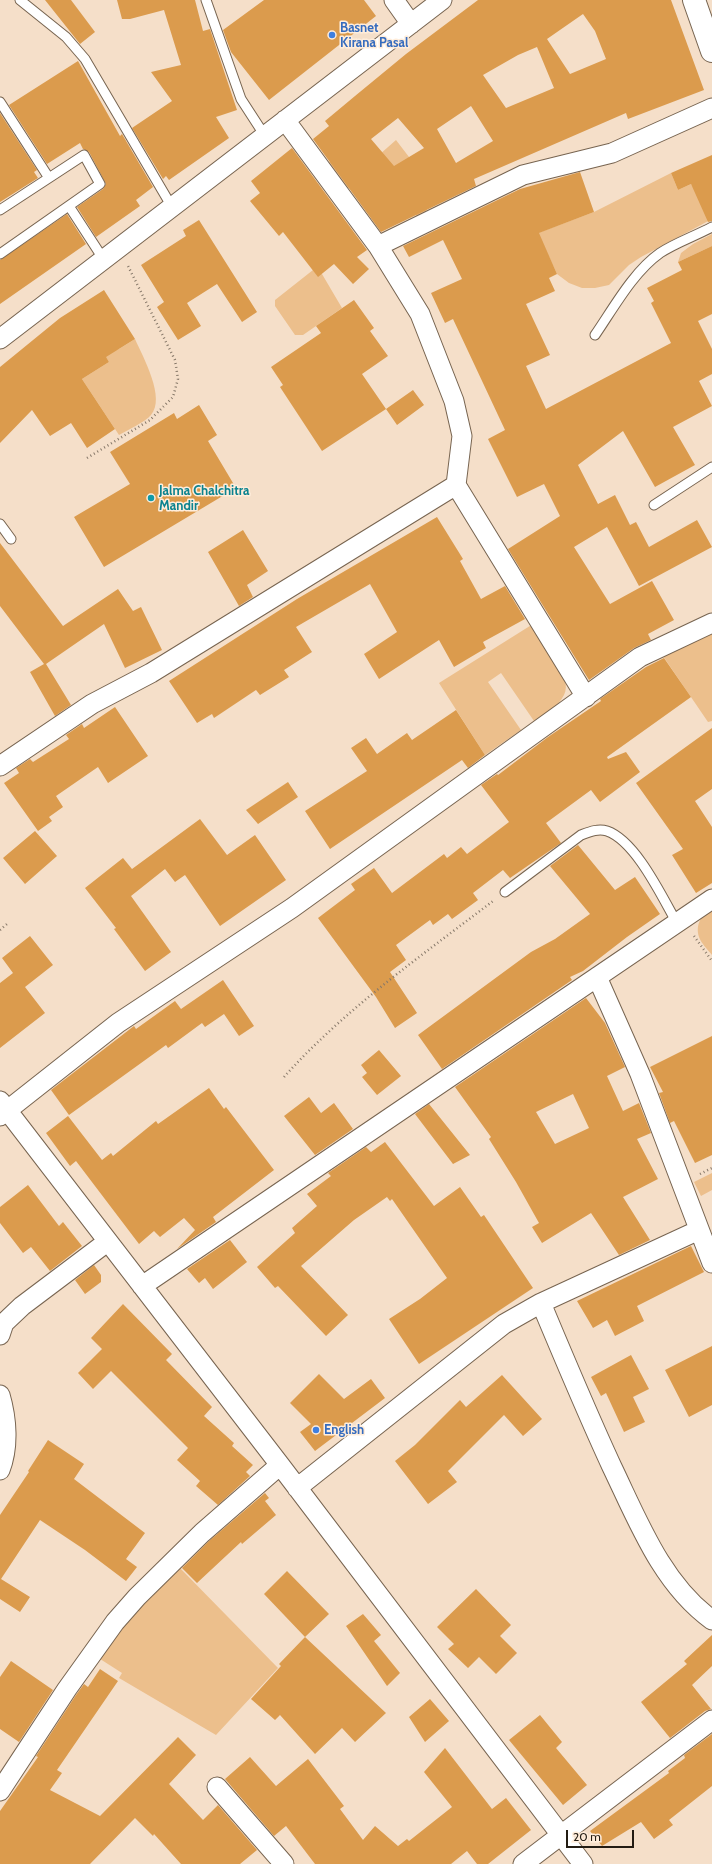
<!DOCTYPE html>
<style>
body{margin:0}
#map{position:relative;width:712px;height:1864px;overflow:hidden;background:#f5dfc9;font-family:Cabin,sans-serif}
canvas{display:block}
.scale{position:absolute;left:566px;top:1830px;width:68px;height:18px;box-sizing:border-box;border:2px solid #231c13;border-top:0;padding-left:5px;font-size:12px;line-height:14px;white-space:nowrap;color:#231c13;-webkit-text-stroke:3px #ffeddb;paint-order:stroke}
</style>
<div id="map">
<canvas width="712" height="1864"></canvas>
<div class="scale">20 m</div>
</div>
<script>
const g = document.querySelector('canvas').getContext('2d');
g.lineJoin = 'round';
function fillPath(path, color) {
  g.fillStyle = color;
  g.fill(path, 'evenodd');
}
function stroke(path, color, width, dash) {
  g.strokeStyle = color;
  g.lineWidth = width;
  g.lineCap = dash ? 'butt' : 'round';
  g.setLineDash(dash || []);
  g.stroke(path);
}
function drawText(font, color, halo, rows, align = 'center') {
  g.font = font + ' Cabin,sans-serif';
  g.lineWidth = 3;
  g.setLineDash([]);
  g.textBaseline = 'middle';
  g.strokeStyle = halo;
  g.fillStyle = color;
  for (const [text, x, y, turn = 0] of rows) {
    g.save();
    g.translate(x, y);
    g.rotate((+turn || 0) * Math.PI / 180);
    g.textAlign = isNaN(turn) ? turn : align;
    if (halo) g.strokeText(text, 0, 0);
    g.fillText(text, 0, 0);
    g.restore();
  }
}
fillPath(new Path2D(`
 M 396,140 L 409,157 L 427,212 L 418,218 L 378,165 L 346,190 L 327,164 L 347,147 L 371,162 Z
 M 671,173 L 678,190 L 691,184 L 712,219 L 641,257 L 629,265 L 609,285 L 595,288 L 582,288 L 569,283 L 557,274 L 538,233 L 594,212 Z
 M 712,234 L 712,246 L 678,262 L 681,253 L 693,244 Z
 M 313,270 L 322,274 L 342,308 L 303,335 L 295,335 L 275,306 L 275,300 Z
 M 135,339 C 143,357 166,398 151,415 C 145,422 128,430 119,435 L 82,379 L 109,362 L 102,352 L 119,349 Z
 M 533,624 C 543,639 574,677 564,695 C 558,707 545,714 534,721 L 501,673 L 488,682 L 521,730 L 485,755 L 439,683 Z
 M 712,632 L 712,721 L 708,722 L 663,656 Z
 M 712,908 L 712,955 C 708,950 701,943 699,937 C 695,924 702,914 712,908 Z
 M 712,1173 L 712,1190 L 701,1196 L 694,1182 Z
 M 177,1565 L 278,1668 L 216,1735 L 119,1678 L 122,1673 L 97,1657 L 120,1628 Z`), '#ecbf8c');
fillPath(new Path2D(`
 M 45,0 L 71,0 L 95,32 L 80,44 Z
 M 117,0 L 195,0 L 203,31 L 210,29 L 237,110 L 216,117 L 229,138 L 169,180 L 166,176 L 163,179 L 132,128 L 172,101 L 151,72 L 181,65 L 164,10 L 130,19 L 122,19 Z
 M 264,0 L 364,0 L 376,16 L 269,100 L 231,52 L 223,30 Z
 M 478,0 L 671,0 L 704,90 L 628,119 L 626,113 L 474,179 L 476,186 L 381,232 L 313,139 L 329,126 L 325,121 L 355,96 L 406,54 ZM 583,14 L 595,31 L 606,59 L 570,74 L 547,39 ZM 537,47 L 554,88 L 506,108 L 483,75 L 518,55 ZM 471,106 L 493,141 L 456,163 L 437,129 ZM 398,118 L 424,148 L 394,166 L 371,139 Z
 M 78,61 L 120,136 L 122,134 L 153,187 L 136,200 L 140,206 L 96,237 L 77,207 L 103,189 L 106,184 L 89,152 L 83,149 L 80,143 L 47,164 L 9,105 Z
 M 0,113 L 37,170 L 34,172 L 38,178 L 0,202 Z
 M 292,148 L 367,250 L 357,257 L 369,269 L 353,284 L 334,264 L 318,277 L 283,232 L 279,236 L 250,201 L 260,193 L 251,181 Z
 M 712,155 L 712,221 L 708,222 L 691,184 L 678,190 L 671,173 Z
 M 580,172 L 594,212 L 539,233 L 557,274 L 549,278 L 555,291 L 526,304 L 550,355 L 526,366 L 546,409 L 671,343 L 651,303 L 654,301 L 647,288 L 682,270 L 678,262 L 712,246 L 712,314 L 698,321 L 712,349 L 712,374 L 699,381 L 712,406 L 673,427 L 695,465 L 655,487 L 623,431 L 578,465 L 598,504 L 615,495 L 630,525 L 636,522 L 649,547 L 697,520 L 712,547 L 639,586 L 607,527 L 574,547 L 610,604 L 652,581 L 674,620 L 648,634 L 651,640 L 634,648 L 589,680 L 508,549 L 560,516 L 544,484 L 517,497 L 488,439 L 505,430 L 453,319 L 445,323 L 431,293 L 462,279 L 443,240 L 409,257 L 403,246 L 520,189 Z
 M 67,214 L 86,244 L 0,304 L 0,260 Z
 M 199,220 L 257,312 L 242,322 L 217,284 L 187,303 L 201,326 L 178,340 L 157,307 L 164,302 L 141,265 L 186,236 L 183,230 Z
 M 104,290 L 135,339 L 106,357 L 109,362 L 82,379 L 115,429 L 87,448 L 71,423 L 50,436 L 32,410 L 0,443 L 0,367 L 60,318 Z
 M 354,300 L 374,328 L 370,331 L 388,356 L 362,374 L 386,409 L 322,451 L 280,387 L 283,385 L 271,367 L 321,333 L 316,326 Z
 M 413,390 L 424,405 L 397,425 L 386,409 Z
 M 199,405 L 217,435 L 208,441 L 236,488 L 104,567 L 74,517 L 130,484 L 110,452 L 174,413 L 177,419 Z
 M 437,517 L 463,559 L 460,561 L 481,599 L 505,586 L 525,619 L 483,642 L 486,648 L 454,667 L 439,640 L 379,679 L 364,654 L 397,632 L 370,584 L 296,627 L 312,652 L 284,670 L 289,677 L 260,695 L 256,690 L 214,718 L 212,714 L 197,723 L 169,681 L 297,599 Z
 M 243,530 L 268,571 L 247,585 L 253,597 L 239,606 L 208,552 Z
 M 0,543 L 63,626 L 118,589 L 133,611 L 141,607 L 162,650 L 125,668 L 104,624 L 46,664 L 71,705 L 55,716 L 30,672 L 44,664 L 0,606 Z
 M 664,658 L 691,697 L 607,757 L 608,759 L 626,752 L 640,772 L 600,802 L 591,790 L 546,823 L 561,843 L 510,878 L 503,870 L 473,893 L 478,900 L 452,919 L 448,914 L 433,925 L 430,920 L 396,945 L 406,960 L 390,972 L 417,1013 L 395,1028 L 376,997 L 318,918 L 355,890 L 351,884 L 374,868 L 392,893 L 444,854 L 447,858 L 461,847 L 467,854 L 509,822 L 481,785 L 497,774 L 498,775 L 548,737 L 601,701 L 600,699 L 646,667 Z
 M 115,707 L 148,756 L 108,783 L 98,767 L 56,796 L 63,807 L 49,817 L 52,821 L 38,831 L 4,783 L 19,773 L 16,768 L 30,759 L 33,762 L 69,739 L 66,735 L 82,724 L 84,728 Z
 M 456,710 L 485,755 L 468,768 L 462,760 L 330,849 L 305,811 L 367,771 L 351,748 L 366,738 L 377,754 L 407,733 L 412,740 Z
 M 712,728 L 712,789 L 695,801 L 712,827 L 712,883 L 696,893 L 672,855 L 683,849 L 636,783 Z
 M 288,782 L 298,797 L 258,824 L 246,810 Z
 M 200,819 L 227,855 L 255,835 L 286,880 L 220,926 L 185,875 L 175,882 L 165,869 L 131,896 L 171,952 L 145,971 L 114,929 L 116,928 L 85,888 L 123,858 L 132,869 Z
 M 35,831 L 57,856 L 25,884 L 3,858 Z
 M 578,845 L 615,890 L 635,877 L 660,914 L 627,937 L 583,971 L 570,977 L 572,980 L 442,1069 L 418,1035 L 531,952 L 555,939 L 590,914 L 550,866 Z
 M 30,936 L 53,965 L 25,987 L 45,1013 L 0,1048 L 0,983 L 13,973 L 2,958 Z
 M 223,980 L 254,1026 L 239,1036 L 224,1014 L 205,1027 L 202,1023 L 168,1048 L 166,1045 L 69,1115 L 51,1090 L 134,1026 L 136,1029 L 175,1001 L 181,1009 Z
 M 586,998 L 605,1023 L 625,1067 L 607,1076 L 623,1111 L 639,1103 L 651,1133 L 637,1139 L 658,1179 L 623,1197 L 650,1240 L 619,1255 L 591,1213 L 542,1243 L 532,1227 L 539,1223 L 516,1182 L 489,1139 L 491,1137 L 455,1087 ZM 573,1094 L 589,1128 L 555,1144 L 536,1112 Z
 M 712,1036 L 712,1155 L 695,1163 L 674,1121 L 670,1123 L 659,1093 L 663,1092 L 650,1067 Z
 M 379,1050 L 401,1076 L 377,1095 L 362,1077 L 367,1073 L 361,1065 Z
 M 209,1088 L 224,1109 L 226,1107 L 274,1170 L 213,1217 L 216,1222 L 177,1249 L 195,1230 L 184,1218 L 160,1237 L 154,1231 L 139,1244 L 76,1161 L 70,1166 L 46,1133 L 68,1116 L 102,1160 L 111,1153 L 113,1156 L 156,1121 L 158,1124 Z
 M 309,1097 L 321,1113 L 334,1103 L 353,1129 L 315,1155 L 284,1116 Z
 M 429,1104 L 470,1155 L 453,1164 L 415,1114 Z
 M 385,1142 L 434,1206 L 460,1187 L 481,1217 L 484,1215 L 533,1288 L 419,1364 L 389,1319 L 420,1299 L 447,1278 L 392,1199 L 390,1201 L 387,1197 L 354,1220 L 301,1266 L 348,1315 L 326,1336 L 278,1286 L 275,1288 L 257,1267 L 295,1233 L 292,1228 L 317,1206 L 307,1194 L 331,1176 L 328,1173 L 366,1147 L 371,1152 Z
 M 28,1185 L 59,1226 L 63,1222 L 82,1246 L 50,1271 L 31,1247 L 23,1253 L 0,1223 L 0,1207 Z
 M 230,1240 L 247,1262 L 213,1289 L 205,1278 L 199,1283 L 187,1269 Z
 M 691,1246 L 704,1272 L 637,1306 L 644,1321 L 615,1336 L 607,1320 L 593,1328 L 577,1301 Z
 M 94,1265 L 101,1275 L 101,1282 L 85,1294 L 75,1280 Z
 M 123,1304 L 172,1354 L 166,1360 L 212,1407 L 204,1416 L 234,1443 L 232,1446 L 253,1465 L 246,1472 L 250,1476 L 218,1505 L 196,1486 L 200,1481 L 177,1460 L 188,1448 L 111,1371 L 93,1389 L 78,1373 L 102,1349 L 91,1338 Z
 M 712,1346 L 712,1405 L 689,1417 L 665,1370 Z
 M 631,1355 L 649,1389 L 633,1397 L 645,1422 L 624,1432 L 606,1393 L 601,1396 L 591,1377 Z
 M 319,1374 L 344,1399 L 371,1379 L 385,1398 L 315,1451 L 300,1432 L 311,1424 L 290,1403 Z
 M 502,1375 L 542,1419 L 523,1436 L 504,1415 L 448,1471 L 457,1482 L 428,1504 L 395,1461 L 415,1445 L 460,1400 L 466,1407 Z
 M 48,1440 L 84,1464 L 74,1479 L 145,1533 L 126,1559 L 137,1567 L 126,1581 L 85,1550 L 40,1520 L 1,1579 L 30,1597 L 20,1612 L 0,1599 L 0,1515 L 29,1472 L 28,1471 Z
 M 265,1493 L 269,1498 L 265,1501 L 276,1515 L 242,1544 L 241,1542 L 197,1583 L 182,1568 L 209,1541 Z
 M 287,1571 L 329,1614 L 305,1637 L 264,1594 Z
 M 476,1589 L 511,1625 L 500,1636 L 517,1653 L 496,1674 L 479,1657 L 468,1668 L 448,1649 L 454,1644 L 437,1627 Z
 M 363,1614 L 381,1635 L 374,1641 L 400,1673 L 387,1686 L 346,1626 Z
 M 712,1635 L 712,1666 L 692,1685 L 711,1709 L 705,1711 L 670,1738 L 641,1702 L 687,1664 L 684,1661 Z
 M 305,1637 L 386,1713 L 355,1742 L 342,1728 L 315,1754 L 280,1715 L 275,1720 L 251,1699 L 281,1666 L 279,1664 Z
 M 11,1661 L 53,1690 L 19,1742 L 0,1729 L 0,1677 Z
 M 100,1669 L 118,1681 L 57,1770 L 62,1773 L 50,1790 L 100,1816 L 178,1737 L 196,1755 L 169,1784 L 203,1820 L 218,1805 L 257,1850 L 240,1864 L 181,1864 L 154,1834 L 153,1836 L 135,1818 L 90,1864 L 0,1864 L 0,1811 L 38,1757 L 36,1756 L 76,1695 L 84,1684 L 88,1687 Z
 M 430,1699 L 449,1721 L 425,1742 L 409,1717 Z
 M 540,1715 L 562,1742 L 556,1748 L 587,1785 L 563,1805 L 509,1740 Z
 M 712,1734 L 712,1786 L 669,1820 L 673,1825 L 654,1839 L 641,1822 L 602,1846 L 590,1831 L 669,1773 L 668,1771 L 685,1758 L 684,1755 Z
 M 445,1748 L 492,1809 L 506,1798 L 531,1830 L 488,1864 L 477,1864 L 467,1851 L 451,1864 L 315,1864 L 286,1826 L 274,1836 L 225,1779 L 250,1757 L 276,1786 L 308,1759 L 344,1806 L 340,1809 L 363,1840 L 375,1826 L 398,1846 L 407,1839 L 409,1841 L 452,1807 L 424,1772 Z`), '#db9b4d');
const lane = new Path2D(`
 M 20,0 L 66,37 L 85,59 L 172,207
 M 206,0 L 241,99 L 265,136
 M 0,102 L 49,178
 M 69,206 L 104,260
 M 0,210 L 84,155 L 100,184 L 0,254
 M 595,335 C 613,309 633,272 660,253 C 675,243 695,236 712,227
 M 654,505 L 712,467
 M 0,524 L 11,539
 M 505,892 L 581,835 C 589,832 598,828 607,831 C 636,841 662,897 677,923`);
const street = new Path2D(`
 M 394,0 L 411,24
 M 285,120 L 378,246 L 420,314 L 454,401 L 462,436 L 456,485 L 586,697
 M 378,246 L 523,175 L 612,153 L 712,108
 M 0,339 L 442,0
 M 0,766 L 92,704 L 151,673 L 456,485
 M 597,977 L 640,1074 L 712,1263
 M 0,1101 L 280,1465 L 583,1864
 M 0,1116 L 118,1023 L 292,908 L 640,657 L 712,623
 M 142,1286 L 712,899
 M 541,1303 C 564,1358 587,1413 612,1467 C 638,1521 662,1584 712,1620
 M 0,1335 L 4,1323 L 22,1306 L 107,1242
 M 0,1395 C 7,1419 9,1447 0,1470
 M 297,1488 L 504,1324 L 541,1303 L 699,1230
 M 217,1787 L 284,1864
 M 0,1791 L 67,1689 L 115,1622 L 137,1597 L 202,1533 L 280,1465
 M 523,1864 L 712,1720`);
const secondary = new Path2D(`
 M 694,0 L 712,51`);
stroke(lane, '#776450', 11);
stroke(street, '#776450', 21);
stroke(secondary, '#776450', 24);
stroke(new Path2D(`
 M 87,458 L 150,420 L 173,397 L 178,379 L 175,360 L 128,266
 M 0,930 L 7,924
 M 694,936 L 712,961
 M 284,1077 C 345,1009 421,956 493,901
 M 700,1174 L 712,1168`), '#867869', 2.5, [1, 3]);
stroke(lane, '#fff', 9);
stroke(street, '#fff', 19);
stroke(secondary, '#fff', 22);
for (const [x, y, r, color] of [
 [332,35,4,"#3f7fe0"],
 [151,498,4,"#0f9aa8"],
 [316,1430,4,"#3f7fe0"]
]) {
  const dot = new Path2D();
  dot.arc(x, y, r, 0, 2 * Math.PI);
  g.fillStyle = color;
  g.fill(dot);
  stroke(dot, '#ffeddb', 1.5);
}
drawText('bold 13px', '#366cbe', '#ffeddb', [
 ["Basnet",340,28],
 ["Kirana Pasal",340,43],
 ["English",324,1430]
], 'left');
drawText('bold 13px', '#0d838f', '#ffeddb', [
 ["Jalma Chalchitra",159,491],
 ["Mandir",159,506]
], 'left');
</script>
